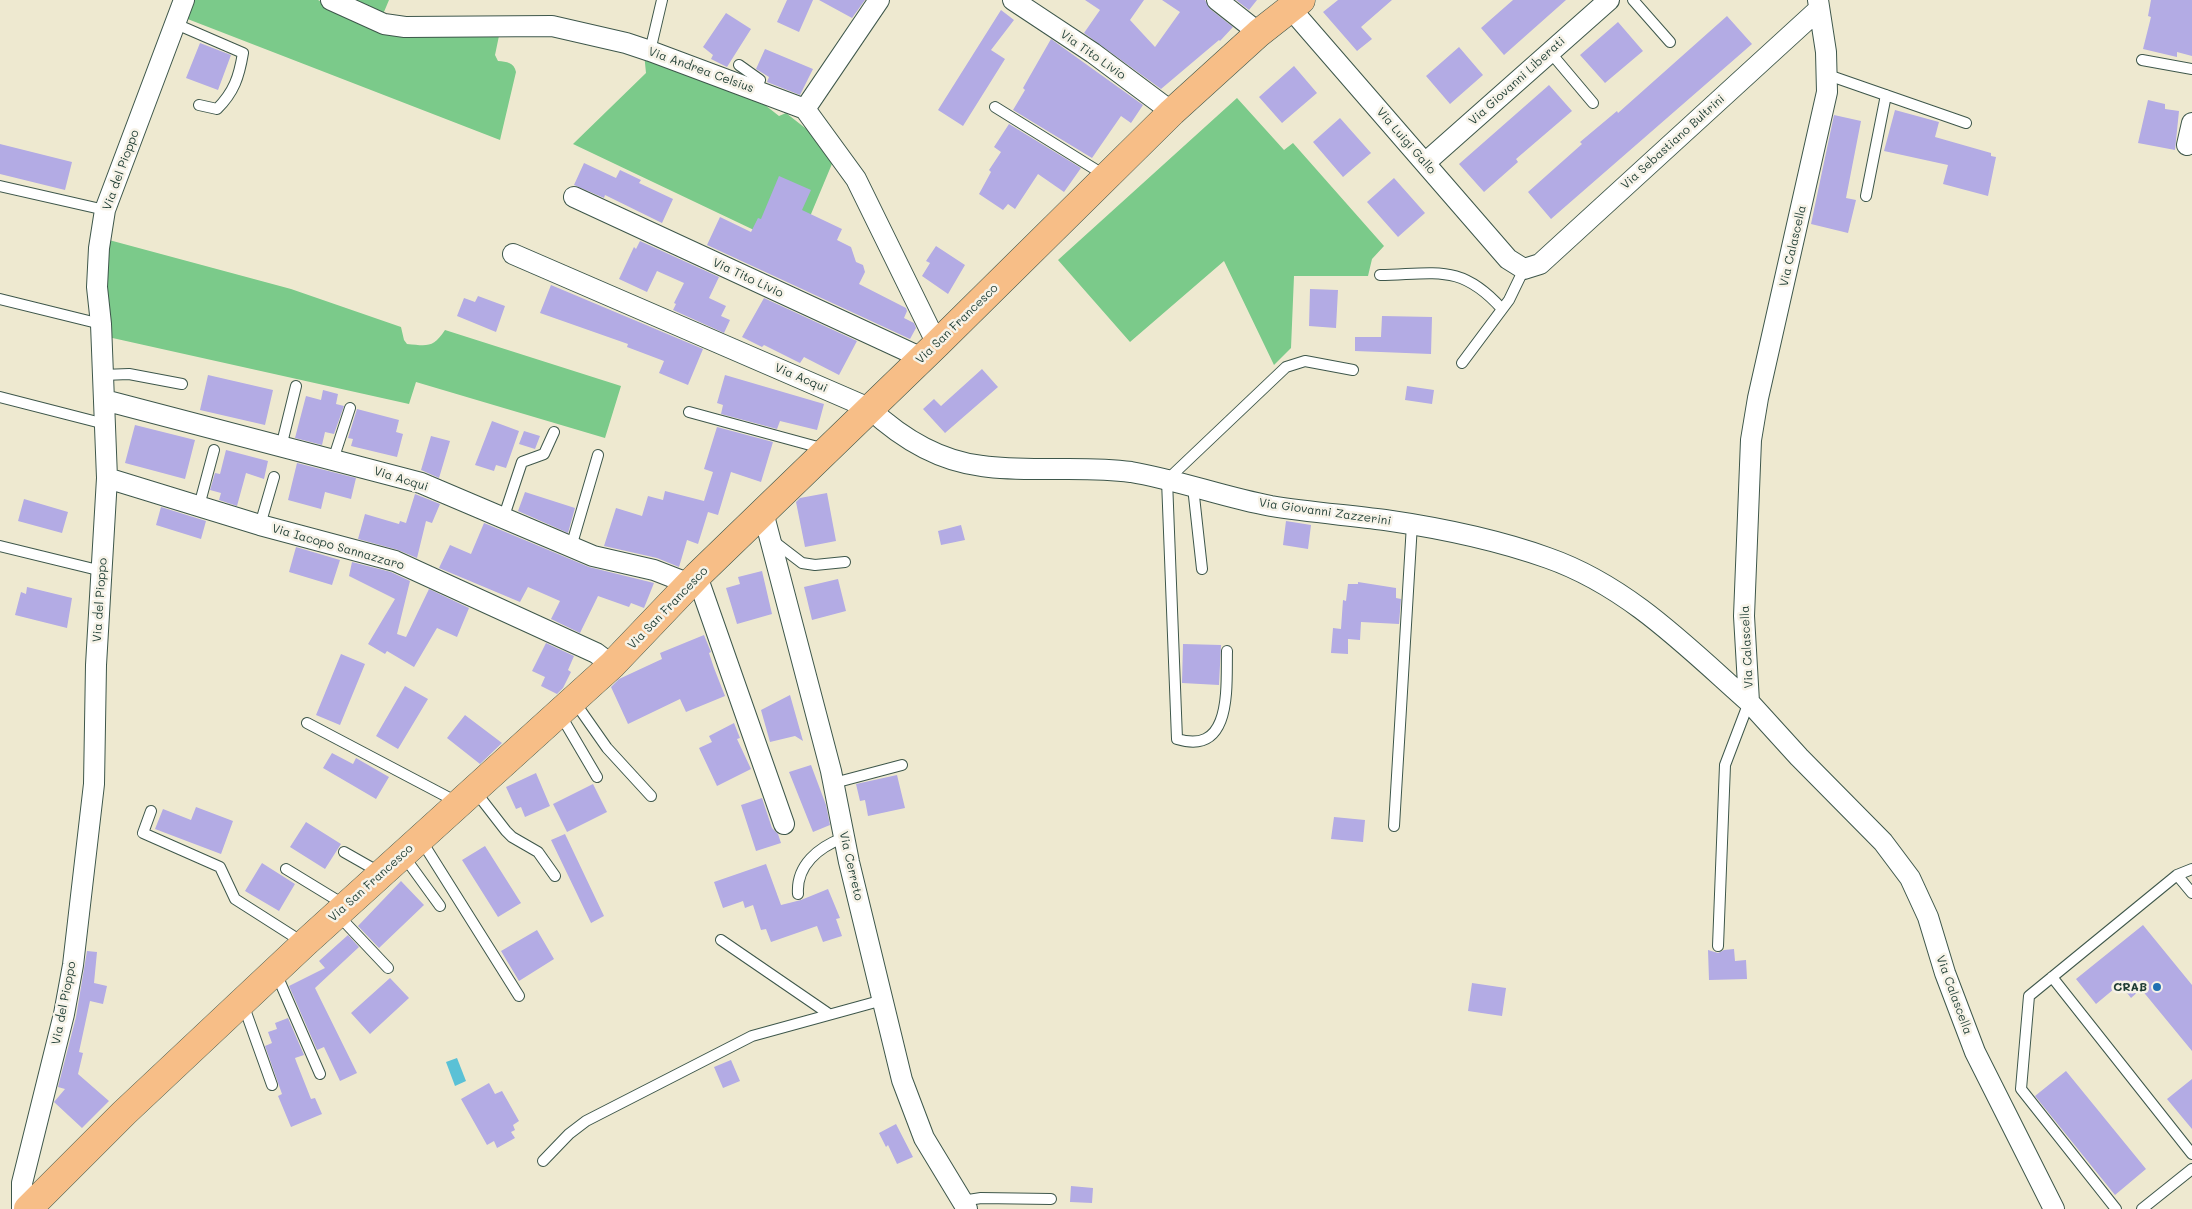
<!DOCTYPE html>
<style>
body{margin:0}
canvas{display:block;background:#eee9d0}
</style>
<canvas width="2192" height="1209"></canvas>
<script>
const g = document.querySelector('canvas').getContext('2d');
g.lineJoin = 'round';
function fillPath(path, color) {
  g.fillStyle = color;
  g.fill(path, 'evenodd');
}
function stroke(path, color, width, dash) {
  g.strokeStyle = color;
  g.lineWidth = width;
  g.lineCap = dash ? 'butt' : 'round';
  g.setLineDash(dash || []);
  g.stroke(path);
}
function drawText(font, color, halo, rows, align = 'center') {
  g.font = font + ' Mali,sans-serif';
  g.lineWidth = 5;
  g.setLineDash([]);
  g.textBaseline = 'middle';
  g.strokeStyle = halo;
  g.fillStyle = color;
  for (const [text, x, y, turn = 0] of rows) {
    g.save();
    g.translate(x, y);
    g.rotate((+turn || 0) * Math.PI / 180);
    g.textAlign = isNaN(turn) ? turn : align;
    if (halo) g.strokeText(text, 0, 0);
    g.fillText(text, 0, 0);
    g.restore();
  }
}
fillPath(new Path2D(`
 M 192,0 L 318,0 L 362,23 L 500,31 L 495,55 L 498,61 C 507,62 514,62 516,72 L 500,140 L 185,18 Z
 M 340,0 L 389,0 L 381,19 Z
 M 644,53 L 765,105 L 779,116 L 786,113 L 823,142 L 834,159 L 796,250 L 573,144 L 646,73 Z
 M 1237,98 L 1284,150 L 1293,143 L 1384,246 L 1372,259 L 1368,276 L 1294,276 L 1291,348 L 1274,365 L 1224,261 L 1130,342 L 1058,260 Z
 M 109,240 L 291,289 L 401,327 L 404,340 L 407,344 C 428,346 433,348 445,330 L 621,386 L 605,438 L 416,382 L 409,404 L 108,337 L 106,264 Z`), '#7bca8a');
fillPath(new Path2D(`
 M 457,1058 L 466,1081 L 455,1086 L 446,1062 Z`), '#5ac1d6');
fillPath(new Path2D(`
 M 787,0 L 813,0 L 799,32 L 777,22 Z
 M 819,0 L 865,0 L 852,18 Z
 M 1085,0 L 1144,0 L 1130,20 L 1155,47 L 1180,12 L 1162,0 L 1205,0 L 1210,9 L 1233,27 L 1220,41 L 1219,40 L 1161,89 L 1084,33 L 1100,10 Z
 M 1236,0 L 1257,0 L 1249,10 Z
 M 1338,0 L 1392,0 L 1361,27 L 1372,39 L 1357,51 L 1323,12 Z
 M 1513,0 L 1566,0 L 1504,55 L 1481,28 Z
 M 2151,0 L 2192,0 L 2192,56 L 2177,52 L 2177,57 L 2143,49 L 2151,17 L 2148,16 Z
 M 1001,10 L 1014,20 L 991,50 L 1005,59 L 963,126 L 938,110 Z
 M 726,13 L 751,29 L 727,67 L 711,59 L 713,55 L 703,47 Z
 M 1727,16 L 1752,44 L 1551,219 L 1528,192 L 1582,144 L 1580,142 L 1617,111 L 1618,113 Z
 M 1618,22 L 1643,51 L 1605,83 L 1580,55 Z
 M 1051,39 L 1143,105 L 1131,123 L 1121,116 L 1092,158 L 1013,110 L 1025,90 L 1023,88 Z
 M 200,43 L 231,55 L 218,90 L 186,78 Z
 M 1459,47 L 1483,75 L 1450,104 L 1426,76 Z
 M 765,49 L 813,69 L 800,95 L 767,82 L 769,77 L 756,69 Z
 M 1294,66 L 1317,93 L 1282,123 L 1259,97 Z
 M 1549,85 L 1572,111 L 1516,159 L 1518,162 L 1484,192 L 1459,164 Z
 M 2148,100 L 2165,104 L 2165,109 L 2179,111 L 2175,150 L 2138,143 Z
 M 1895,110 L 1939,122 L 1935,137 L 1991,153 L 1991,156 L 1996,157 L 1988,196 L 1943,184 L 1948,165 L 1884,151 Z
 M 1834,115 L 1861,121 L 1846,198 L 1856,200 L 1848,233 L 1811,224 Z
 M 1340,118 L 1371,153 L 1343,177 L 1313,142 Z
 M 1009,124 L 1081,168 L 1064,192 L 1038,174 L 1015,209 L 1008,204 L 1003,210 L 979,194 L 991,172 L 989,170 L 1001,152 L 994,147 Z
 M 0,144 L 72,162 L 65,190 L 0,174 Z
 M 584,163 L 616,178 L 620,170 L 641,180 L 639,183 L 673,199 L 662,223 L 605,195 L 604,198 L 574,185 Z
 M 779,176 L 811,190 L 802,210 L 842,229 L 837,240 L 851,247 L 856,262 L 863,265 L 865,272 L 859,284 L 906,308 L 907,311 L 904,318 L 914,323 L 916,328 L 910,339 L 707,245 L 720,217 L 751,232 L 758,218 L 761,219 Z
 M 1394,178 L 1425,213 L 1398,237 L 1367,202 Z
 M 640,241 L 719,277 L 709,298 L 726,306 L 721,316 L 730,320 L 724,333 L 673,310 L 676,304 L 674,303 L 684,283 L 657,271 L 647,292 L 619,279 L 634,247 L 636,249 Z
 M 936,246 L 965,265 L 948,294 L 922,276 L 930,263 L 926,261 Z
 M 551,285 L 703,349 L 688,385 L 659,373 L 664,361 L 627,347 L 628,344 L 540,313 Z
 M 1310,289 L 1338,290 L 1336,328 L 1309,326 Z
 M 478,296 L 505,306 L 496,332 L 457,316 L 464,298 L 475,302 Z
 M 764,298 L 857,341 L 839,375 L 804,357 L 800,363 L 764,345 L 762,347 L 742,337 Z
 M 1382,316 L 1432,317 L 1431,354 L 1355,351 L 1355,337 L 1381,337 Z
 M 982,369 L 998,387 L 945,433 L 923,409 L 934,399 L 941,406 Z
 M 208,375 L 273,390 L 265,425 L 200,410 Z
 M 725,375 L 824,404 L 817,430 L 780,421 L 777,429 L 721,414 L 723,405 L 717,403 Z
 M 1407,386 L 1434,390 L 1432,404 L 1405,400 Z
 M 323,390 L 338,394 L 336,404 L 344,406 L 334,434 L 325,432 L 322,445 L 295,438 L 306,396 L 321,400 Z
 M 357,409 L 399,420 L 396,432 L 403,434 L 397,457 L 351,446 L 353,439 L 348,438 Z
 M 492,421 L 519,431 L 506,468 L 496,465 L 494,471 L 475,465 Z
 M 135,425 L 195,440 L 185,479 L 125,463 Z
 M 717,427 L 773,442 L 761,482 L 731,472 L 718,515 L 708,512 L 698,544 L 687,540 L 679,567 L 657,558 L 604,546 L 616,508 L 642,516 L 648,496 L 663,500 L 665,491 L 704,501 L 713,472 L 704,469 Z
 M 524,431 L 540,436 L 535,449 L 519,444 Z
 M 431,436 L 450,441 L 439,478 L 421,470 Z
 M 226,450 L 268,461 L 264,479 L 246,473 L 237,506 L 219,500 L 221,493 L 210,490 L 215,473 L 220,474 Z
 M 297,463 L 356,478 L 351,499 L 325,492 L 321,509 L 288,500 Z
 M 525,492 L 575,508 L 568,533 L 518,511 Z
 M 827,493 L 836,541 L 805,547 L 796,502 L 800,498 Z
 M 415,494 L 440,504 L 432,523 L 426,521 L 417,558 L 398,550 L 358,539 L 365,514 L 399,524 L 400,521 L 406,523 Z
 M 24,499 L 68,512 L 62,533 L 18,521 Z
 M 161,507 L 206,521 L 201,539 L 156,525 Z
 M 1286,521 L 1311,525 L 1308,549 L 1283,545 Z
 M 484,523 L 589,567 L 654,583 L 644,608 L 631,603 L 629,607 L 598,596 L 580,633 L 551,619 L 560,601 L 528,587 L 520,602 L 439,568 L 450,545 L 471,554 Z
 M 961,525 L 965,540 L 941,545 L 938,531 Z
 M 296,547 L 340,560 L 332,585 L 289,572 Z
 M 352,562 L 391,572 L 410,581 L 397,634 L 406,637 L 429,589 L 469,608 L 457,637 L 437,628 L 414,667 L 387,651 L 385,654 L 368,644 L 395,599 L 349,576 Z
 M 762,571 L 772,614 L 737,624 L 726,588 L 740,584 L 738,577 Z
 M 838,579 L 846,611 L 812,620 L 804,587 Z
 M 1358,582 L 1396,588 L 1396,598 L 1401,599 L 1399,624 L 1361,622 L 1360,640 L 1348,639 L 1348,654 L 1331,653 L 1333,628 L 1341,629 L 1343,600 L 1346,601 L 1348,584 L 1358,584 Z
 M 27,587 L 72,598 L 67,628 L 15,615 L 21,592 L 26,594 Z
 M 704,635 L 711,652 L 709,653 L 714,668 L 725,696 L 686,712 L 680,699 L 628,724 L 611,687 L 619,679 L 662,659 L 660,653 Z
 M 546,643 L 574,656 L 568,670 L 571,672 L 563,688 L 557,694 L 541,686 L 545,677 L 532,671 Z
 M 1183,644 L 1221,645 L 1219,685 L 1182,683 Z
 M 341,654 L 365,664 L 340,725 L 316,715 Z
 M 405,686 L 428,699 L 398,749 L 376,736 Z
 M 790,695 L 803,741 L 795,736 L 770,742 L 761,710 Z
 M 465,715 L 502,743 L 480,764 L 447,738 Z
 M 734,723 L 740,738 L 737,739 L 751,769 L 717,786 L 699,748 L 712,742 L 709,736 Z
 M 332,753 L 353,764 L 356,758 L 389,777 L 376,799 L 323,768 Z
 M 811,765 L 826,805 L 830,825 L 813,832 L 789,772 Z
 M 536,773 L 550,806 L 525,817 L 521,807 L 516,809 L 506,787 Z
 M 897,775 L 905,808 L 868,816 L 865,800 L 860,801 L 856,784 Z
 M 593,784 L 607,812 L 567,832 L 553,804 Z
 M 762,798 L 772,828 L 778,834 L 781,843 L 756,851 L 741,805 Z
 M 196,807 L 233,821 L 221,854 L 155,829 L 163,809 L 191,820 Z
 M 1334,817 L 1365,820 L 1363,842 L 1331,839 Z
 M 306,822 L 341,844 L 325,869 L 290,847 Z
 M 565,834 L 604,916 L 591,923 L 551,840 Z
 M 485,846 L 521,903 L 498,917 L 462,860 Z
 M 262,863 L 295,884 L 279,911 L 245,891 Z
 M 766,864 L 781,905 L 801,900 L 828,889 L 840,918 L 836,919 L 842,936 L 823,942 L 817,926 L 771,942 L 766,929 L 761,930 L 753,905 L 745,908 L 743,901 L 723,908 L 714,882 Z
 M 401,881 L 424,905 L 379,948 L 358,926 Z
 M 2143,925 L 2192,985 L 2192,1051 L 2141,989 L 2131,998 L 2120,984 L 2096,1004 L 2076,979 Z
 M 537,930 L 554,959 L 519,981 L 501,951 Z
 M 348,935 L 359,947 L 315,988 L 357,1073 L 340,1081 L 324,1047 L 317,1050 L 289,986 L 325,968 L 319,961 Z
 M 1734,949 L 1735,961 L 1746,960 L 1747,979 L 1709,980 L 1708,950 L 1718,953 L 1724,950 Z
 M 87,951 L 97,952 L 94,983 L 107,986 L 103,1004 L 90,1001 L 79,1052 L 83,1053 L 78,1074 L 109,1101 L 82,1128 L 54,1102 L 65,1089 L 58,1087 L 76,1017 Z
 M 390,978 L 409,998 L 370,1034 L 351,1013 Z
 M 1472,983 L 1506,988 L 1502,1016 L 1468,1011 Z
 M 288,1018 L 304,1055 L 295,1058 L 296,1061 L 311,1099 L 315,1098 L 322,1114 L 291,1127 L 278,1096 L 282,1094 L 265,1046 L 272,1043 L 268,1032 L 277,1029 L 275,1023 Z
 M 731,1060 L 740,1081 L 723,1088 L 714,1067 Z
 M 2066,1071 L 2146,1169 L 2115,1195 L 2035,1096 Z
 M 2192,1079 L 2192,1129 L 2167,1099 Z
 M 489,1083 L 495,1094 L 502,1091 L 519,1121 L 513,1125 L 515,1130 L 511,1132 L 515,1138 L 497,1148 L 494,1141 L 487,1145 L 461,1099 Z
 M 896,1124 L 913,1157 L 897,1164 L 888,1145 L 886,1147 L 879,1133 Z
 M 1071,1186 L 1093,1188 L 1092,1203 L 1070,1202 Z`), '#b3abe4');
const lane = new Path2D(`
 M 1633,0 L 1670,42
 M 176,24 L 243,53 C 239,77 234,92 217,109 L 199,105
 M 650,51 L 662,0
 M 1550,52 L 1593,103
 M 2142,60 L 2192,69
 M 739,65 L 760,80 L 756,90
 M 1828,75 L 1966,123
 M 995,107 L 1106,176
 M 0,186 L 105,210
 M 1866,196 L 1886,95
 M 1380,275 C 1436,274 1461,263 1502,309
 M 0,299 L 101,324
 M 1462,363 L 1509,300 L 1524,269
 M 103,375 L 129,374 L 182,384
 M 0,397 L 105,424
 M 689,412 L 825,449
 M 281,447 L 296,386
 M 333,460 L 350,408
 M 1193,487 L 1202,569
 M 199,506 L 214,450
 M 503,519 L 522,462 L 544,454 L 554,432
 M 260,525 L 274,477
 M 772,540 L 802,563 L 815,565 L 845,562
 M 0,546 L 102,571
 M 571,547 L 598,455
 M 1227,651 C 1226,686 1233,756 1177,739 L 1167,480 L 1286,367 L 1305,361 L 1353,370
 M 574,701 L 607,748 L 651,796
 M 560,714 L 597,777
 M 307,723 L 457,802
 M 834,783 L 902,765
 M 475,791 L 506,831 L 512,837 L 538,852 L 555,876
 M 151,811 L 143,833 L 220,867 L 235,899 L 304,943
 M 1394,826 L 1412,524
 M 421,840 L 519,996
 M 344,852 L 381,873
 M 403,855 L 440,906
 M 286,869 L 345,905
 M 2177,875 L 2192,893
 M 798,894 C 796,865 819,847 843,838
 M 338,915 L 388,968
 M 721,940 L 829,1014
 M 1718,946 L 1725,765 L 1749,702
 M 276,973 L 320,1074
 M 2052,977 L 2192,1154
 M 243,1004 L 272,1085
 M 543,1161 L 569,1134 L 586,1121 L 752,1036 L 883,1000
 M 962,1201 L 981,1198 L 1051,1199
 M 2116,1209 L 2021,1089 L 2029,996 L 2177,875 L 2192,869
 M 2142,1209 L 2192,1169`);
const street = new Path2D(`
 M 331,0 L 384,24 L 405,27 L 552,26 L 626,43 L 650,51 L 805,109 L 856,179 L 937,344
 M 1013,0 L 1093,53 L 1172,112
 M 1217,0 L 1259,33
 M 1818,0 L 1826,52 L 1827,92 L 1758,398 L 1751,440 L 1744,616 L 1749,702 L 1799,757 L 1883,842 L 1910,878 L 1928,917 L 1945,973 L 1975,1052 L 2054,1209
 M 1291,9 L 1508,259 L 1524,269 L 1540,264 L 1819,9
 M 805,109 L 879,0
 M 2187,145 L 2192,123
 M 1425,163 L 1609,0
 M 574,197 L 922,358
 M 513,254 L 869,408 C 900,437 939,461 982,466 C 1031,473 1081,465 1131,472 C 1178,480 1223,497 1271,506 C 1308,512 1347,515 1385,520 C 1440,528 1495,539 1548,558 C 1628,586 1687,647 1749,702
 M 104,400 L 421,483 L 593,556 L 654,570 L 690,584
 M 107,478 L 260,525 L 395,561 L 596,653 L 612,665
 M 763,512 L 831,771 L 849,862 L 902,1080 L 924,1138 L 967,1209
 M 697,576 L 784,824
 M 22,1209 L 22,1183 L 64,1014 L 73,965 L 94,784 L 96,665 L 107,478 L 101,324 L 97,287 L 99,248 L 105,210 L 184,0`);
const primary = new Path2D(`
 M 28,1209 L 124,1113 L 305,943 L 612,665 L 697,576 L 937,344 L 1172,112 L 1259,33 L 1301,0`);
stroke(lane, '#3e574b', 12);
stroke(street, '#3e574b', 22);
stroke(primary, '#3e574b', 29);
stroke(lane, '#fff', 10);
stroke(street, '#fff', 20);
stroke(primary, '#f7be87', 28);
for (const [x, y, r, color] of [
 [2157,987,5,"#1f6fb2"]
]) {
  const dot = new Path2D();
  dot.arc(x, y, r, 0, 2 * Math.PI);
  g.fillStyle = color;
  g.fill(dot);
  stroke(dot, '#f7f3e8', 2);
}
drawText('12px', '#1f3d34', '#f7f3e8', [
 ["Via Tito Livio",1093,55,35],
 ["Via Andrea Celsius",701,70,20],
 ["Via Giovanni Liberati",1517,81,-42],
 ["Via Luigi Gallo",1406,141,49],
 ["Via Sebastiano Bultrini",1673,142,-42],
 ["Via del Pioppo",121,170,-70],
 ["Via Calascella",1793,246,-77],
 ["Via Tito Livio",748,278,25],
 ["Via San Francesco",957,324,-44],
 ["Via Acqui",801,378,23],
 ["Via Acqui",401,479,17],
 ["Via Giovanni Zazzerini",1325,512,8],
 ["Via Iacopo Sannazzaro",338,547,16],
 ["Via del Pioppo",100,600,-86],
 ["Via San Francesco",668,608,-46],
 ["Via Calascella",1747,647,-93],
 ["Via Cerreto",851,866,77],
 ["Via San Francesco",371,883,-42],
 ["Via Calascella",1954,995,70],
 ["Via del Pioppo",64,1003,-79]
]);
drawText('bold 12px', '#1f3d34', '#f7f3e8', [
 ["CRAB",2147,987]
], 'right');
</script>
